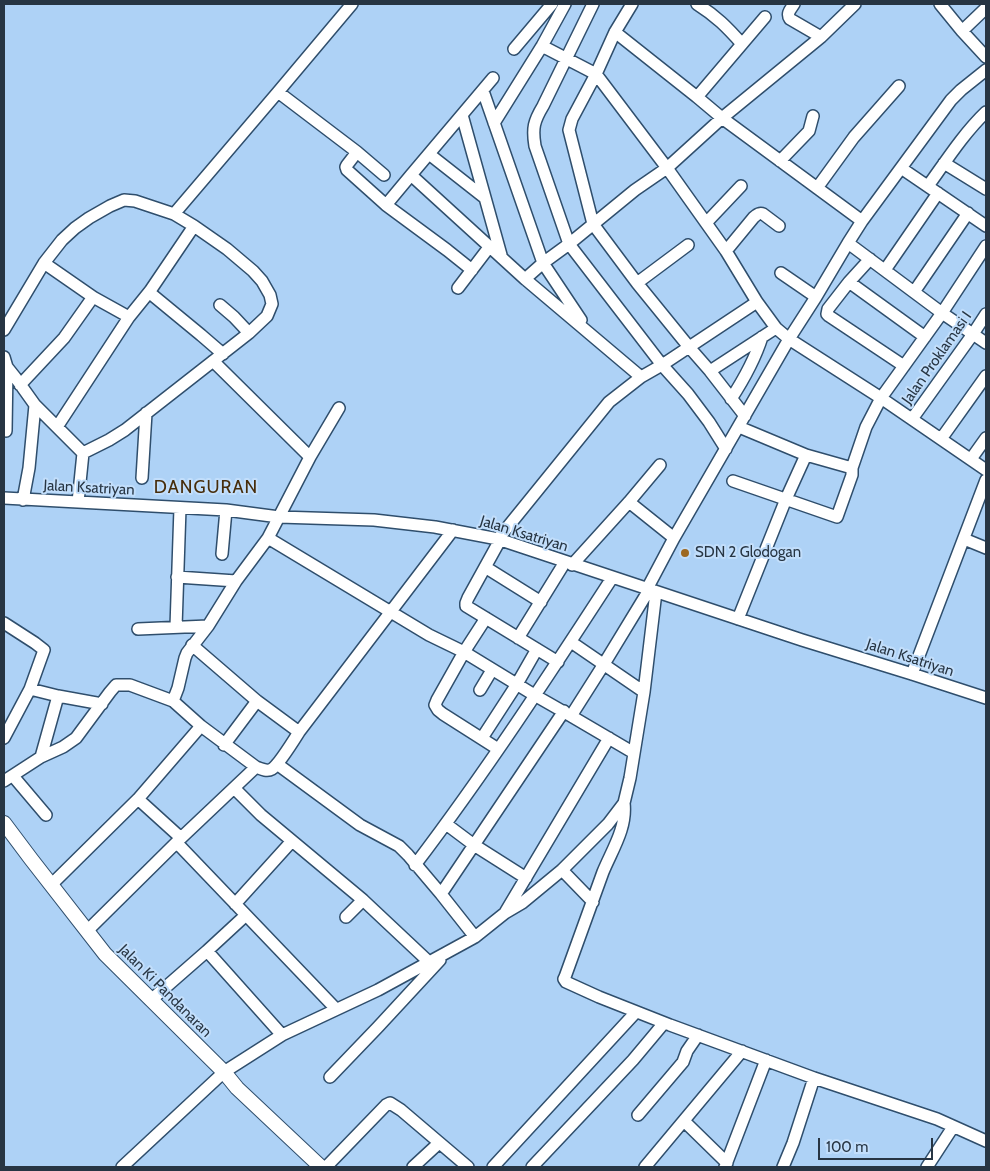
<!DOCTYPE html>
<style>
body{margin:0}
#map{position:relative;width:990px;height:1171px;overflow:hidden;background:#aed2f6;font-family:Cabin,sans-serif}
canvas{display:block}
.frame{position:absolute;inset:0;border:5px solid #273543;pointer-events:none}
.scale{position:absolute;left:818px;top:1138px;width:115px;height:22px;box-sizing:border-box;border:2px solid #273543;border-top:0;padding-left:6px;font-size:15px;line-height:18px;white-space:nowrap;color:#273543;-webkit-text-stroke:4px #c2defb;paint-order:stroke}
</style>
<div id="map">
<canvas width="990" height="1171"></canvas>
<div class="frame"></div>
<div class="scale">100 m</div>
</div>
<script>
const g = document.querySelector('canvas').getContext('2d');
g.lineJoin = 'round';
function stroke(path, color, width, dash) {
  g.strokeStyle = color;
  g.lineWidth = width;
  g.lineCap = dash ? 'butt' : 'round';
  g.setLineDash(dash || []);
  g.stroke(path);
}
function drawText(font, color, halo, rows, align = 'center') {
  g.font = font + ' Cabin,sans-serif';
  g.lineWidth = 4;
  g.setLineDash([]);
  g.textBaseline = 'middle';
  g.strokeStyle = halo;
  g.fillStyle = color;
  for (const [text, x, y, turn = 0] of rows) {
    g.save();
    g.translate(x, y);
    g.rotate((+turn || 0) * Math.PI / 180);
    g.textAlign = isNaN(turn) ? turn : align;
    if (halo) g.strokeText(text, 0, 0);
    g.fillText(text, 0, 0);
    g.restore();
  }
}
const minor = new Path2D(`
 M 593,4 L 543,106 C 534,121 532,128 535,146 L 569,244 L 662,365 L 688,394 L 709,422 L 726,449
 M 632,4 L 615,32 L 596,74 L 572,119 L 569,130 L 593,224 L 637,283 L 689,347 L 710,371 L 745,416
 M 697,4 C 716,16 727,27 742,44
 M 794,4 C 791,9 786,13 790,19 L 821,37
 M 940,4 L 962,31 L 986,57
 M 962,31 L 986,8
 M 615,32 L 697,97 L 722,118 L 862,221
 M 542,46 L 596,74 L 667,168 L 726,251 L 757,302 L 776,328 L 789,339 L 881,398 L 986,470
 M 514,49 L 552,4
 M 483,91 L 543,263 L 581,320
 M 278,92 L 357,152 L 384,175
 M 697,97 L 765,17
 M 462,115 L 501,255
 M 494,123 L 542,46 L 565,4
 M 357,152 L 347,165 L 346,167 L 347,170 L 386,205 L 447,250 L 472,270
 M 429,154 L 485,198
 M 780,161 L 809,131 L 813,116
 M 944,163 L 986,189
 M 901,168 L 986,226
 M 411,175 L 525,279 L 641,377
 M 928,186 C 946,161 964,133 986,112
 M 817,188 L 854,137 L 899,86
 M 386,205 L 411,175 L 493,78
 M 174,214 L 278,92 L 352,4
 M 706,223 L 741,186
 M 848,243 L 942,313 L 986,343
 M 726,251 L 754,217 C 757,215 759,212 763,214 L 779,226
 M 870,259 L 849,282 L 828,309 L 827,314 L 829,316 L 904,366
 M 44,263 L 93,297 L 129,317
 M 885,270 L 938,193
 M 781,273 L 816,297
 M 525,279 L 543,263 L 569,244 L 635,190 L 667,168 L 722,118 L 821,37 L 855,4
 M 849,282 L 925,337
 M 637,283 L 688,245
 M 458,288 L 490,246
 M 150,291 L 150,293 L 201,335 L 223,354
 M 914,292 L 968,213
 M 220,305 L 234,317 L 249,333
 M 4,330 L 44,263 L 62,240 L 75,228 L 89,218 L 110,206 L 124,200 L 135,201 L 174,214 L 194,226 L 227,249 L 253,271 L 262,281 L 270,295 L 272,304 L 267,316 L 249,333 L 125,430 L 109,440 L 83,453 L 35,405 L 15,377 L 7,367 L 4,357
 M 213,361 L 310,457
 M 710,371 L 776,328
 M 20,385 L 64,338 L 93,297
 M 731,399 C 744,379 755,359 762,337
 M 912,419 L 973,334 L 986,314
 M 57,427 L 129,317 L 150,291 L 194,226
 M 6,431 L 7,367
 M 941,439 L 986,376
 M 971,459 L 986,438
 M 852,468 L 866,427 L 881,398 L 942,313 L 986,246
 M 142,478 L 146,413
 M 733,481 L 837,517 L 852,475 L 852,468 L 806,455 L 739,427
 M 4,498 L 226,510 L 279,517 L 374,520 L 435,527 L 498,539 L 802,640 L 912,674 L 986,698
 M 23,500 L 29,468 L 35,405
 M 78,502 L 83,453
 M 629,502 L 674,538
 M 268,538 L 429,635 L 464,652 L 536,696 L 571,716 L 604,664 L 649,590
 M 498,539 L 609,402 L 641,377 L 662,365 L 757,302
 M 964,539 L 986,548
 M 500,540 L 468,598 L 466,603 L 466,606 L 558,662
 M 222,554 L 226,510
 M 572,565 L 629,502 L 660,465
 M 485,567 L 541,602
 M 177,577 L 236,581
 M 647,589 L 674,538 L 789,339 L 816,297 L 848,243 L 862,221 L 951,100 L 961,90 L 986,70
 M 486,618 L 464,652 L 437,700 L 435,705 L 438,710 L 443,714 L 498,749
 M 738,619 L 786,499 L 806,455
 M 4,623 L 35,643 L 44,650 L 30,689
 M 176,627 L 180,508
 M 138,629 L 208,626
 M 518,638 L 565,562
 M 571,642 L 644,692
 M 192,645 L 257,701 L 299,732
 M 912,674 L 986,480
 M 480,690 L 492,670
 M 173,701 L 201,726 L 256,767 C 261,769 267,772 272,769 C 278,765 294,740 299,732 L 453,530
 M 571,716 L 634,753
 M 4,738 L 30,689 L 58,696 L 102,704
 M 482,738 L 517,684 L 537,649
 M 224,745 L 257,701
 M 41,757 L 58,696
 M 277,764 L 360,825 L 399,846 L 408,855 L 441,894 L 475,937
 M 13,776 L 46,815
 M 4,781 L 41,757 L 63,747 L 76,738 L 110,692 L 116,685 L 130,685 L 173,701 L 178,688 L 185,658 L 187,653 L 208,626 L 236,581 L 268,538 L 310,457 L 339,408
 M 234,788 L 261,815 L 363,900 L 429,962
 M 138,799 L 181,838
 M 624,803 C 627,828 612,850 603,872 C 590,907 578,942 565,977 L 564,979 L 566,982 L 599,997 L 670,1025 L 814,1078 L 937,1119 L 986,1141
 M 446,824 L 474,845 L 526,878
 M 177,843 L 336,1009
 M 415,865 C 485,773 549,675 612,578
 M 562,870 L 593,902
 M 51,885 L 138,799 L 201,726
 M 441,894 L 564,711
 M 235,904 L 292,841
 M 506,911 L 609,738
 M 346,917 L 363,900
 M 87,931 L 181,838 L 256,767
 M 207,951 L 282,1035
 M 151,1000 L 207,951 L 246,915
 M 330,1077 L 378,1027 L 440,960
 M 638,1115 L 683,1062 L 687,1051 L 698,1035
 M 684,1121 L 727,1163
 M 122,1167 L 224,1072 L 282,1035 L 378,990 L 475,937 L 505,913 L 522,903 L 562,870 L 608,824 L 624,803 L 630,778 L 644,692 L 656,592
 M 326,1167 L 386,1105 L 390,1103 L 401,1110 L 468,1167
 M 413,1167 L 439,1143
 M 493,1167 L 636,1012
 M 532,1167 L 633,1060 L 664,1023
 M 645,1167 L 742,1051
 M 725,1167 L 766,1060
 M 783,1167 L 793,1143 L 814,1078
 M 927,1167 L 953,1127`);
const major = new Path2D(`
 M 4,823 L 31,859 L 105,954 L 224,1072 L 237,1088 L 321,1167`);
stroke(minor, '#2f4e6c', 14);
stroke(major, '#2f4e6c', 16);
stroke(minor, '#fff', 11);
stroke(major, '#fff', 14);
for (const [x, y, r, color] of [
 [685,553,5,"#9d6821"]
]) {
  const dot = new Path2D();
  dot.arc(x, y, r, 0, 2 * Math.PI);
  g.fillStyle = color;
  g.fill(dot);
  stroke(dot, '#c2defb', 2);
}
drawText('15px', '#273543', '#c2defb', [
 ["Jalan Proklamasi I",937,358,-55],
 ["Jalan Ksatriyan",89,488,3],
 ["Jalan Ksatriyan",524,534,17],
 ["Jalan Ksatriyan",910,658,18],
 ["Jalan Ki Pandanaran",165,991,45]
]);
drawText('15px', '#273543', '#c2defb', [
 ["SDN 2 Glodogan",695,553]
], 'left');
g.letterSpacing = '1px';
drawText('18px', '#462c0a', '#c2defb', [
 ["DANGURAN",206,488]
]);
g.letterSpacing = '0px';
</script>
